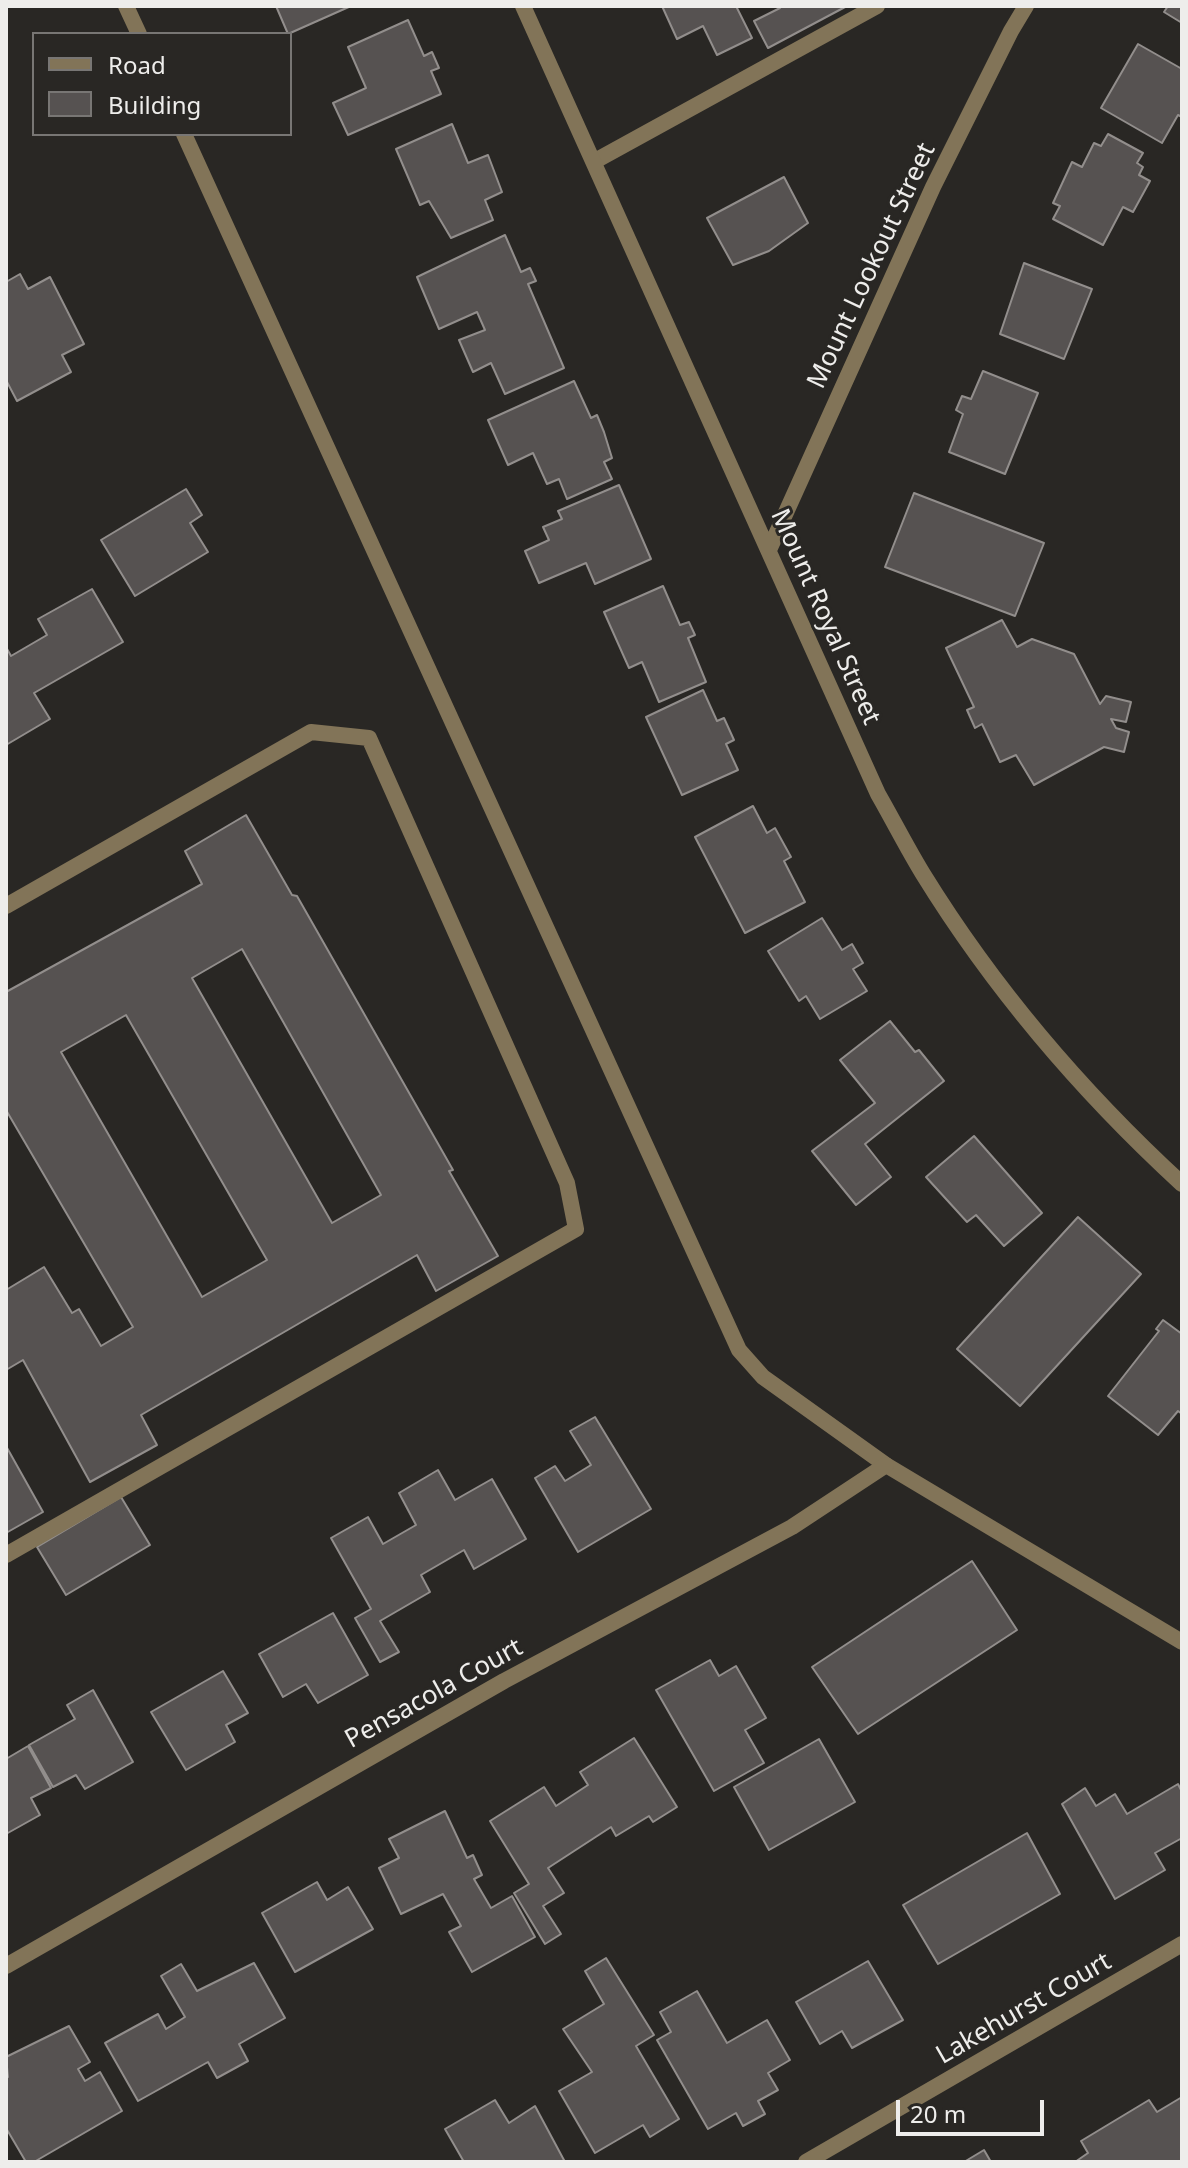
<!DOCTYPE html>
<style>
body{margin:0}
#map{position:relative;width:1188px;height:2168px;overflow:hidden;background:#292724;font-family:"Noto Sans",sans-serif}
canvas{display:block}
.frame{position:absolute;inset:0;border:8px solid #eeedeb;pointer-events:none}
.legend{position:absolute;left:32px;top:32px;width:260px;height:104px;box-sizing:border-box;background:#292724;border:2px solid #787674;margin:0;padding:10px 14px;list-style:none;font-size:24px;color:#eeedeb}
.legend li{display:flex;align-items:center;gap:16px;height:40px}
.legend b{width:40px;border:2px solid #787674}
.scale{position:absolute;left:896px;top:2100px;width:148px;height:36px;box-sizing:border-box;border:4px solid #eeedeb;border-top:0;padding-left:10px;font-size:24px;line-height:28px;white-space:nowrap;color:#eeedeb;-webkit-text-stroke:6px #292724;paint-order:stroke}
</style>
<div id="map">
<canvas width="1188" height="2168"></canvas>
<div class="frame"></div>
<ul class="legend">
<li><b style="height:10px;background:#827458"></b>Road</li>
<li><b style="height:22px;background:#565251"></b>Building</li>
</ul>
<div class="scale">20 m</div>
</div>
<script>
const g = document.querySelector('canvas').getContext('2d');
g.lineJoin = 'round';
function fillPath(path, color) {
  g.fillStyle = color;
  g.fill(path, 'evenodd');
}
function stroke(path, color, width, dash) {
  g.strokeStyle = color;
  g.lineWidth = width;
  g.lineCap = dash ? 'butt' : 'round';
  g.setLineDash(dash || []);
  g.stroke(path);
}
function drawText(font, color, halo, rows, align = 'center') {
  g.font = font + ' "Noto Sans",sans-serif';
  g.lineWidth = 6;
  g.setLineDash([]);
  g.textBaseline = 'middle';
  g.strokeStyle = halo;
  g.fillStyle = color;
  for (const [text, x, y, turn = 0] of rows) {
    g.save();
    g.translate(x, y);
    g.rotate((+turn || 0) * Math.PI / 180);
    g.textAlign = isNaN(turn) ? turn : align;
    if (halo) g.strokeText(text, 0, 0);
    g.fillText(text, 0, 0);
    g.restore();
  }
}
const building = new Path2D(`
 M 276,6 L 351,6 L 288,34 Z
 M 662,6 L 736,6 L 752,38 L 717,55 L 703,26 L 677,39 Z
 M 780,6 L 847,6 L 768,48 L 754,21 L 780,8 Z
 M 1168,6 L 1182,6 L 1182,23 L 1164,12 Z
 M 408,20 L 424,56 L 432,52 L 439,68 L 431,71 L 441,94 L 348,135 L 333,103 L 366,88 L 348,47 Z
 M 1138,44 L 1182,69 L 1182,117 L 1178,115 L 1162,143 L 1101,108 Z
 M 452,124 L 468,163 L 488,155 L 502,192 L 485,200 L 493,220 L 451,238 L 429,201 L 420,205 L 396,149 Z
 M 1108,134 L 1143,153 L 1137,163 L 1143,167 L 1139,175 L 1150,181 L 1133,212 L 1123,207 L 1103,245 L 1053,219 L 1060,206 L 1053,203 L 1072,162 L 1082,167 L 1094,143 L 1101,146 Z
 M 784,177 L 808,223 L 769,251 L 733,265 L 707,218 Z
 M 505,235 L 521,272 L 530,268 L 536,281 L 528,284 L 564,368 L 505,394 L 491,363 L 473,372 L 459,340 L 485,330 L 477,312 L 439,329 L 417,277 Z
 M 1024,263 L 1092,289 L 1064,359 L 1000,334 Z
 M 20,274 L 28,289 L 50,277 L 84,344 L 62,355 L 71,372 L 17,401 L 6,380 L 6,282 Z
 M 983,371 L 1038,393 L 1005,474 L 949,452 L 963,414 L 956,410 L 962,396 L 971,399 Z
 M 574,381 L 591,418 L 597,415 L 604,432 L 612,458 L 604,462 L 612,479 L 567,499 L 559,479 L 547,484 L 533,453 L 508,465 L 488,420 Z
 M 619,485 L 651,559 L 595,584 L 586,563 L 539,583 L 525,551 L 549,540 L 543,527 L 562,519 L 558,511 Z
 M 186,489 L 202,515 L 190,523 L 208,552 L 135,596 L 101,540 Z
 M 914,493 L 1044,543 L 1015,616 L 885,567 Z
 M 663,586 L 680,625 L 689,622 L 695,635 L 688,638 L 706,682 L 659,702 L 642,662 L 629,668 L 604,612 Z
 M 92,589 L 123,642 L 34,693 L 50,719 L 6,745 L 6,647 L 11,656 L 47,635 L 38,619 Z
 M 1002,620 L 1017,647 L 1032,639 L 1074,654 L 1100,704 L 1106,696 L 1131,702 L 1126,722 L 1111,719 L 1116,728 L 1129,732 L 1124,752 L 1104,747 L 1034,785 L 1016,755 L 1000,762 L 982,724 L 975,728 L 967,710 L 974,707 L 946,648 Z
 M 703,690 L 717,721 L 724,718 L 734,740 L 726,744 L 738,770 L 682,795 L 646,717 Z
 M 753,806 L 767,833 L 775,828 L 791,857 L 784,861 L 805,902 L 745,933 L 695,837 Z
 M 246,815 L 292,895 L 297,896 L 453,1170 L 449,1171 L 498,1256 L 436,1291 L 417,1255 L 141,1415 L 157,1445 L 90,1482 L 23,1360 L 6,1370 L 6,1290 L 44,1267 L 72,1313 L 79,1309 L 101,1346 L 133,1327 L 6,1110 L 6,992 L 202,884 L 185,851 ZM 242,949 L 381,1195 L 332,1223 L 192,978 ZM 126,1015 L 267,1260 L 202,1297 L 61,1052 Z
 M 822,918 L 842,950 L 852,944 L 863,963 L 853,969 L 867,991 L 820,1019 L 806,996 L 799,1001 L 768,951 Z
 M 890,1021 L 915,1052 L 919,1050 L 944,1081 L 865,1144 L 891,1177 L 856,1205 L 812,1151 L 875,1103 L 840,1060 Z
 M 974,1136 L 1042,1213 L 1004,1246 L 976,1215 L 967,1222 L 926,1177 Z
 M 1078,1217 L 1141,1274 L 1020,1406 L 957,1349 Z
 M 1163,1320 L 1182,1334 L 1182,1414 L 1178,1411 L 1158,1435 L 1108,1396 L 1159,1331 L 1156,1329 Z
 M 595,1417 L 651,1509 L 578,1552 L 535,1478 L 555,1466 L 565,1481 L 591,1465 L 570,1431 Z
 M 6,1446 L 43,1512 L 6,1533 Z
 M 438,1470 L 455,1500 L 492,1479 L 526,1539 L 474,1569 L 464,1550 L 421,1575 L 430,1592 L 380,1621 L 399,1652 L 380,1662 L 355,1618 L 371,1609 L 331,1538 L 368,1517 L 383,1544 L 416,1525 L 399,1493 Z
 M 121,1497 L 150,1545 L 66,1595 L 37,1547 Z
 M 972,1561 L 1017,1630 L 858,1734 L 812,1667 Z
 M 333,1613 L 368,1675 L 318,1703 L 306,1684 L 283,1697 L 259,1654 Z
 M 710,1660 L 719,1676 L 736,1666 L 766,1718 L 745,1730 L 764,1763 L 714,1791 L 656,1690 Z
 M 223,1671 L 248,1713 L 226,1725 L 235,1742 L 186,1770 L 151,1712 Z
 M 93,1690 L 133,1762 L 85,1789 L 76,1775 L 53,1787 L 29,1745 L 75,1719 L 67,1705 Z
 M 634,1738 L 677,1807 L 653,1822 L 649,1816 L 616,1836 L 611,1827 L 548,1868 L 564,1893 L 543,1906 L 561,1934 L 545,1944 L 514,1893 L 529,1884 L 490,1821 L 544,1787 L 556,1806 L 588,1785 L 580,1772 Z
 M 819,1739 L 855,1802 L 769,1850 L 734,1787 Z
 M 28,1746 L 51,1788 L 31,1798 L 40,1815 L 6,1834 L 6,1759 Z
 M 1178,1784 L 1182,1792 L 1182,1838 L 1155,1853 L 1165,1870 L 1115,1899 L 1062,1804 L 1085,1788 L 1096,1806 L 1115,1794 L 1127,1814 Z
 M 445,1811 L 467,1858 L 473,1855 L 482,1875 L 474,1879 L 491,1908 L 512,1896 L 535,1937 L 472,1972 L 449,1932 L 461,1926 L 443,1894 L 401,1914 L 379,1868 L 399,1858 L 389,1839 Z
 M 1027,1833 L 1060,1894 L 938,1964 L 903,1905 Z
 M 317,1882 L 327,1900 L 348,1887 L 373,1929 L 295,1972 L 262,1913 Z
 M 606,1958 L 654,2035 L 636,2046 L 679,2119 L 650,2137 L 643,2125 L 595,2153 L 559,2091 L 592,2072 L 563,2029 L 604,2004 L 585,1971 Z
 M 868,1961 L 903,2020 L 852,2048 L 842,2031 L 820,2044 L 796,2002 Z
 M 254,1963 L 285,2018 L 239,2044 L 248,2061 L 217,2078 L 208,2062 L 138,2101 L 105,2043 L 158,2014 L 166,2029 L 185,2017 L 161,1976 L 181,1964 L 197,1991 Z
 M 697,1991 L 727,2043 L 767,2020 L 790,2060 L 768,2073 L 778,2090 L 758,2101 L 765,2114 L 743,2126 L 736,2113 L 708,2129 L 657,2040 L 671,2032 L 660,2012 Z
 M 69,2026 L 90,2062 L 78,2069 L 85,2081 L 100,2072 L 122,2111 L 34,2162 L 26,2162 L 6,2128 L 6,2078 L 8,2077 L 6,2057 Z
 M 1182,2097 L 1182,2162 L 1075,2162 L 1088,2153 L 1081,2141 L 1149,2100 L 1157,2112 Z
 M 495,2100 L 509,2123 L 535,2106 L 565,2162 L 464,2162 L 445,2129 Z
 M 984,2150 L 991,2162 L 964,2162 Z`);
fillPath(building, '#565251');
stroke(building, '#928e8c', 2);
stroke(new Path2D(`
 M 126,6 L 139,34
 M 184,134 L 739,1350 L 763,1377 L 886,1465 L 1182,1642
 M 595,161 L 877,6
 M 6,906 L 311,732 L 369,738 L 567,1183 L 576,1229 L 6,1555`), '#827458', 16);
stroke(new Path2D(`
 M 523,6 L 878,794 C 893,820 907,848 923,874 C 994,989 1083,1093 1182,1184
 M 769,550 L 933,187 L 1011,31 L 1026,6
 M 6,1966 L 504,1681 L 792,1527 L 886,1465
 M 806,2162 L 1182,1944`), '#827458', 16);
drawText('26px', '#eeedeb', '#292724', [
 ["Mount Lookout Street",872,266,-65],
 ["Mount Royal Street",825,617,66],
 ["Pensacola Court",434,1694,-29],
 ["Lakehurst Court",1024,2009,-30]
]);
</script>
